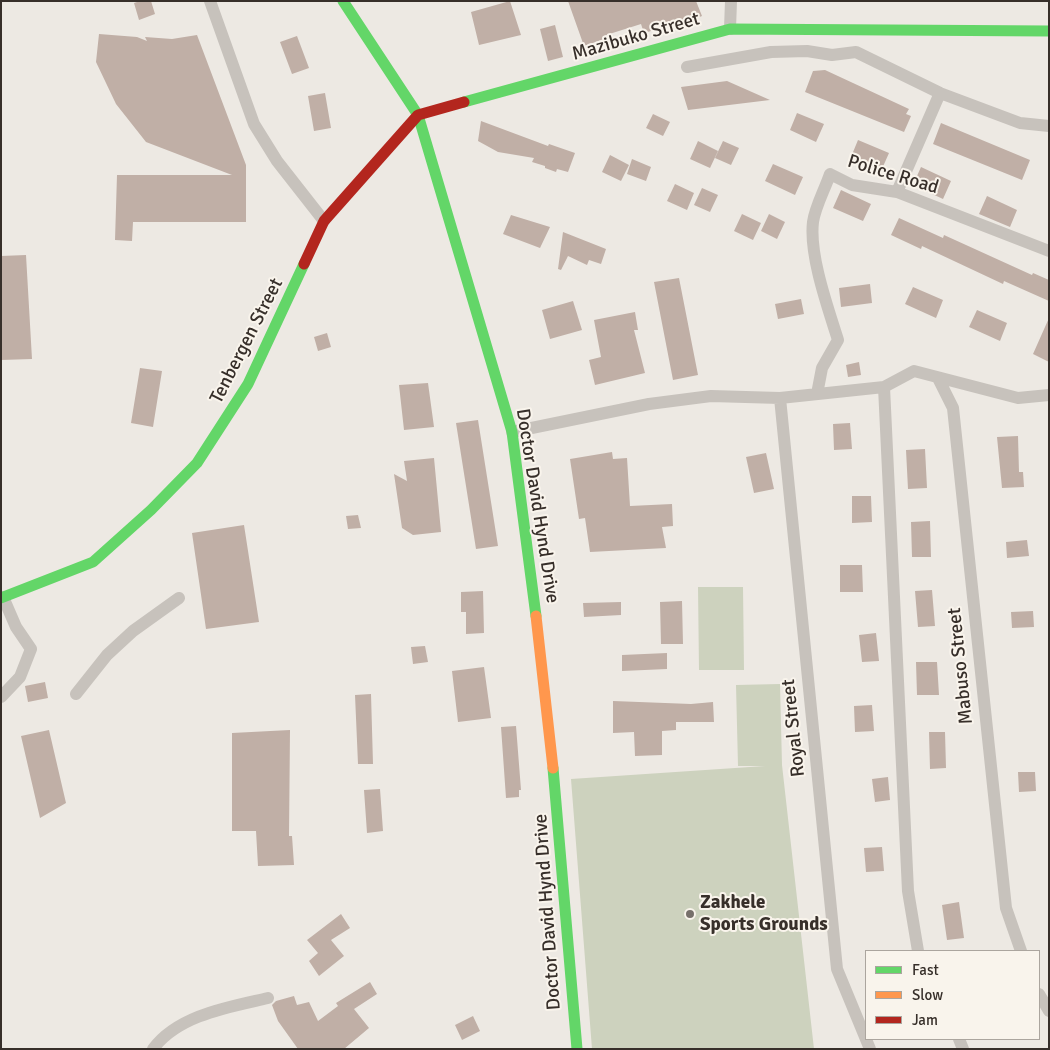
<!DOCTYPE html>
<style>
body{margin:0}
#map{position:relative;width:1050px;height:1050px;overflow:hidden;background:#ede9e3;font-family:Signika,sans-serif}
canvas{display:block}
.frame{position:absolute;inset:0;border:2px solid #372f2a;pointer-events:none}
.legend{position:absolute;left:865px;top:950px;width:175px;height:90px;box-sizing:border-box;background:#f9f4ec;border:1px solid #aba59e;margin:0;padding:6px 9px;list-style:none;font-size:15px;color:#372f2a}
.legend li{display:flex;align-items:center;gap:10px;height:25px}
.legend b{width:25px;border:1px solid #aba59e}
</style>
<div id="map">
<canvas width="1050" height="1050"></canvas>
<div class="frame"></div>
<ul class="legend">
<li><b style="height:6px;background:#63d668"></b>Fast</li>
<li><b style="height:6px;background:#ff974d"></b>Slow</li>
<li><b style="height:6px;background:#b3261e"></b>Jam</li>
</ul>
</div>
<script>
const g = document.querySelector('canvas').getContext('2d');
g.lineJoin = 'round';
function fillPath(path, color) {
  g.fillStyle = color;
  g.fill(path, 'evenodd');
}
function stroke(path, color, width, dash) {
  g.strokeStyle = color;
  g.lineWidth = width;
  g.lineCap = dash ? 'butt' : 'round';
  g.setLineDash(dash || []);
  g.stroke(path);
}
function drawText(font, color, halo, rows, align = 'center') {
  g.font = font + ' Signika,sans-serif';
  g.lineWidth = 4;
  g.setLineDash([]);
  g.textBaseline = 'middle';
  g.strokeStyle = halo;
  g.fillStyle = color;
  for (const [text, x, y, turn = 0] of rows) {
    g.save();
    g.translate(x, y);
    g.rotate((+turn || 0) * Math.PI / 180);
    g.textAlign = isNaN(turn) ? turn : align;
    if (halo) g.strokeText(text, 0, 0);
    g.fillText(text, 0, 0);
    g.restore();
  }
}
fillPath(new Path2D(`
 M 698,587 L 743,587 L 744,670 L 699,670 Z
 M 780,684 L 782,765 L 814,1049 L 592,1049 L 571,779 L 765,766 L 738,766 L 736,685 Z`), '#cdd2be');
fillPath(new Path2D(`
 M 140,1 L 151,1 L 155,14 L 139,20 L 134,3 Z
 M 510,1 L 521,35 L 479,45 L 471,12 Z
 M 568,1 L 696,1 L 702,16 L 680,25 L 679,23 L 644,33 L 641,24 L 603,36 L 604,39 L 584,46 Z
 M 555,25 L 563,57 L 548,61 L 540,29 Z
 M 99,34 L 137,37 L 147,41 L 145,37 L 172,39 L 197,35 L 246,165 L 246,222 L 133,222 L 132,241 L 115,240 L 117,175 L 232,175 L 146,142 L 116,104 L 96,62 Z
 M 297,36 L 309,68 L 292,74 L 280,42 Z
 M 825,70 L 909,109 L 906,114 L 911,116 L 904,132 L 805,92 L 813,71 Z
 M 727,81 L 770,100 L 688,110 L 681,87 Z
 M 325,93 L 331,128 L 314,131 L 308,96 Z
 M 797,113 L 824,124 L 816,142 L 790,130 Z
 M 653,114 L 670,122 L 663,136 L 646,128 Z
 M 481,121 L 548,146 L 549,144 L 575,153 L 568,172 L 557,169 L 556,172 L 545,168 L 545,166 L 532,162 L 534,158 L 498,152 L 478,141 Z
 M 941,123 L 1030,160 L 1022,180 L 933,144 Z
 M 858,140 L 889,153 L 881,171 L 851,157 Z
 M 698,141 L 718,151 L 710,168 L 690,159 Z
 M 723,141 L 739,148 L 731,165 L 715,158 Z
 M 610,155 L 629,165 L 621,181 L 602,172 Z
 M 632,159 L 651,167 L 646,181 L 627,174 Z
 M 773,164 L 803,177 L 795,195 L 765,181 Z
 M 921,167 L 951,181 L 943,199 L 913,185 Z
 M 675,184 L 694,193 L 687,210 L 667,201 Z
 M 702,188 L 718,195 L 710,212 L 694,205 Z
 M 841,190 L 871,204 L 863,221 L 833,208 Z
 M 987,196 L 1017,210 L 1010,227 L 979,214 Z
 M 742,214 L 761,223 L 753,240 L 734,231 Z
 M 769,214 L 785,222 L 777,239 L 761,231 Z
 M 511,215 L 550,227 L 540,248 L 503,234 Z
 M 899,218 L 943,238 L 944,235 L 1032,275 L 1033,273 L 1049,280 L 1049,301 L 1004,281 L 1003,284 L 922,246 L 921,249 L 891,235 Z
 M 563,232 L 606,249 L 601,264 L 589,260 L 587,265 L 568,256 L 561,270 L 558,269 Z
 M 26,255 L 32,359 L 1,360 L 1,256 Z
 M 679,278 L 698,375 L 673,380 L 654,282 Z
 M 870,284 L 872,303 L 841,307 L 839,288 Z
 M 913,287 L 943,300 L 936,318 L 905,304 Z
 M 801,299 L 804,314 L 778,319 L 775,304 Z
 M 573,301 L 582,330 L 550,339 L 542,310 Z
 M 977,310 L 1007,323 L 1000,341 L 969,327 Z
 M 635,312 L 638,330 L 634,330 L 645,373 L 595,385 L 589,360 L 601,357 L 594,320 Z
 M 1049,318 L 1049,362 L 1033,354 Z
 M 327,333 L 331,347 L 318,351 L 314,337 Z
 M 859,362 L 861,375 L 848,377 L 846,365 Z
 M 140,368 L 162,371 L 153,427 L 131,423 Z
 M 428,383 L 434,427 L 404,430 L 399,385 Z
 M 478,420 L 498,546 L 476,549 L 456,423 Z
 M 850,423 L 852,449 L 834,450 L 833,424 Z
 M 1018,436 L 1019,472 L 1023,472 L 1024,487 L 1002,488 L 997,437 Z
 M 925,449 L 927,488 L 908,489 L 906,450 Z
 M 612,452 L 613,459 L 627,458 L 630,506 L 672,504 L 673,526 L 662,527 L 666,548 L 590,552 L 585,518 L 579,519 L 570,459 Z
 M 766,453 L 774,489 L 754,493 L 746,457 Z
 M 434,458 L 441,532 L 413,535 L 402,528 L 394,474 L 407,481 L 404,461 Z
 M 852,496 L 871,496 L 872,522 L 852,523 Z
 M 358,515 L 361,528 L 348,529 L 346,516 Z
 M 930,521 L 931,557 L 912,557 L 911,522 Z
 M 244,525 L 259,622 L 206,629 L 192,533 Z
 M 1027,540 L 1029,556 L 1007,558 L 1006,542 Z
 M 840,565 L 862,565 L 863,592 L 840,592 Z
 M 932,590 L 935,626 L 918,627 L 915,591 Z
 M 483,591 L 484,633 L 466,634 L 466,612 L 461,612 L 461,592 Z
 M 682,601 L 683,644 L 661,644 L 660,602 Z
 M 621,602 L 621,615 L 584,617 L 583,603 Z
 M 1033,611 L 1034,627 L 1012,628 L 1011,612 Z
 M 876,633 L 879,661 L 862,662 L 859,635 Z
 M 425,646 L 428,662 L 413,664 L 411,647 Z
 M 667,653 L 667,669 L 622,671 L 622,655 Z
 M 916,662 L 937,662 L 939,695 L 917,695 Z
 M 484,667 L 491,718 L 458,722 L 452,671 Z
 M 45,682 L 48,698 L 28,702 L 25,686 Z
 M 371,694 L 373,764 L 358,764 L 355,695 Z
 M 613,701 L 691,704 L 713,702 L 714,722 L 676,722 L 676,730 L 662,731 L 662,755 L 635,756 L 634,732 L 613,733 Z
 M 872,705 L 874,731 L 855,732 L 854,706 Z
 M 516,726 L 521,790 L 519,790 L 519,797 L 506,798 L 501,727 Z
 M 49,730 L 66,803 L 40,818 L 21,736 Z
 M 290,730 L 289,836 L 292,836 L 294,865 L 258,866 L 256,831 L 232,831 L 232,733 Z
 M 929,732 L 945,732 L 946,768 L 930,769 Z
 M 1018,772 L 1035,772 L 1036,791 L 1019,792 Z
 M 888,777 L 890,800 L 875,802 L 872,779 Z
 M 380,789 L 383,831 L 367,833 L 364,790 Z
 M 882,847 L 884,871 L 866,872 L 864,848 Z
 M 959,902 L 964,938 L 947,940 L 942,905 Z
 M 341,914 L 350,928 L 331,940 L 344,956 L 319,976 L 309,961 L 318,953 L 307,940 Z
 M 370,982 L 377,994 L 354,1009 L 369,1028 L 344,1049 L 298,1049 L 278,1021 L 272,1005 L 276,1001 L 294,996 L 297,1005 L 309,1002 L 318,1021 L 338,1006 L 336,1003 Z
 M 473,1016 L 480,1031 L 462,1040 L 455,1025 Z`), '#c0afa6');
stroke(new Path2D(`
 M 210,1 L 254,124 L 277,161 L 324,221
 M 730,29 L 731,1
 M 687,67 L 771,52 L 807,51 L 832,55 L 856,52 L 940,93 L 1020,123 L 1049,126
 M 897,192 L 940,93
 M 938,378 L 953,408 L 1006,908 L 1021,951
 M 884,387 L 908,891 L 918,951
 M 817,394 L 822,368 L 838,340 C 828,308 809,255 813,222 C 815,207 825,189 830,174 L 852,185 L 897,192 L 1049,251
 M 780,398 L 837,969 L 870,1049
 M 512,432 L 649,404 L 711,396 L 780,398 L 884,387 L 914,371 L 1018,398 L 1049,395
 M 76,694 L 107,655 L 133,631 L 179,598
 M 1,697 L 20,677 L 31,649 L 16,627 L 3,597
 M 1039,994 L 1049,1011
 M 959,1039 L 963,1049
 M 153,1049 C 178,1015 229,1007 268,998`), '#c7c2bc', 12);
stroke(new Path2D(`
 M 343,1 L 418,115 L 512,432 L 536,616
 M 464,102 L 730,29 L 1049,31
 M 1,598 L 93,562 L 151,510 L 197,463 L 248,384 L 304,264
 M 553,768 L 577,1049`), '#63d668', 11);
stroke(new Path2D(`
 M 536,616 L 553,768`), '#ff974d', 11);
stroke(new Path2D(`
 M 304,264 L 324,221 L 418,115 L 464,102`), '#b3261e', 11);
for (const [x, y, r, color] of [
 [690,914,5,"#77706b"]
]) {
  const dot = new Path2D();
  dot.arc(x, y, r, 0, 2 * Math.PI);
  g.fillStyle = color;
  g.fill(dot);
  stroke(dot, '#f9f4ec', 2);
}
drawText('19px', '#372f2a', '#f9f4ec', [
 ["Mazibuko Street",636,37,-16],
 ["Police Road",893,175,17],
 ["Tenbergen Street",247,341,-63],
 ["Doctor David Hynd Drive",537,506,81],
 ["Mabuso Street",961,666,-96],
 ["Royal Street",794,728,-96],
 ["Doctor David Hynd Drive",548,912,-94]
]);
drawText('bold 19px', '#372f2a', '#f9f4ec', [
 ["Zakhele",700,903],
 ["Sports Grounds",700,925]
], 'left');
</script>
